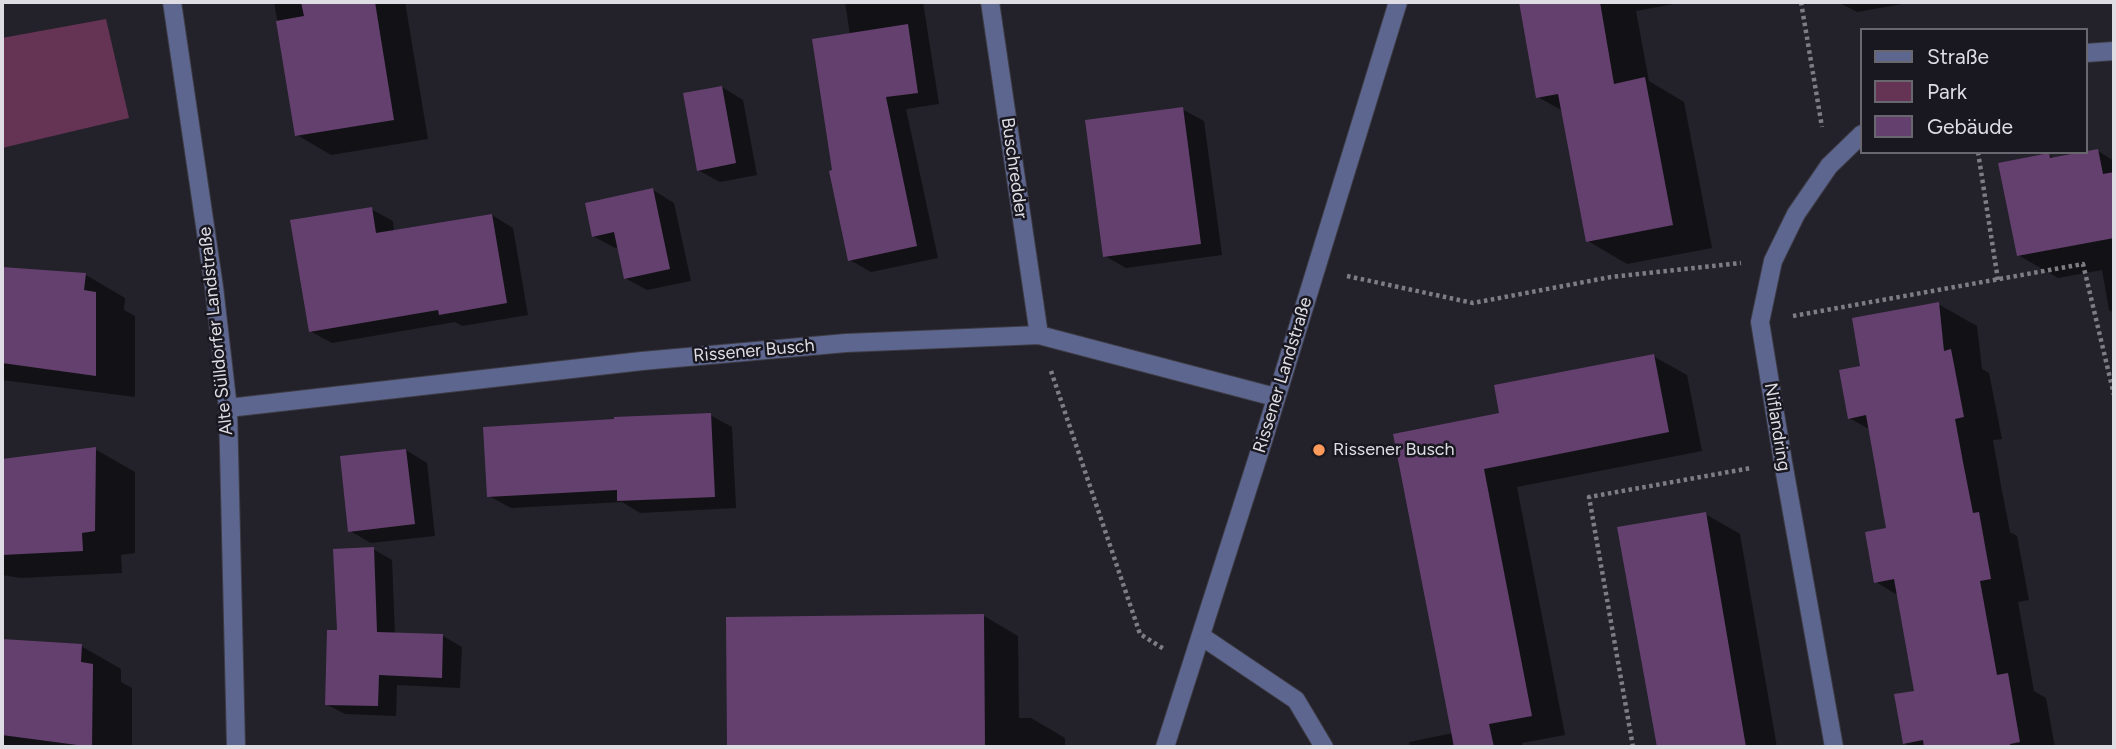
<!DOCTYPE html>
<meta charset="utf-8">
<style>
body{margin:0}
#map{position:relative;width:2116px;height:749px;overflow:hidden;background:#23212a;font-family:Figtree,sans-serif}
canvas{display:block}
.frame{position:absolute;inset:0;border:4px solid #dedde3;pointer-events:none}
.legend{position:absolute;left:1860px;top:28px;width:228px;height:126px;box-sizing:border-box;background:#191720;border:2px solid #68666e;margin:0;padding:9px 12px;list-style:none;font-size:21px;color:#dedde3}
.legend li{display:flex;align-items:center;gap:14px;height:35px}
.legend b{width:35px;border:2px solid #68666e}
</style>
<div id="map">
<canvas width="2116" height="749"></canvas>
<div class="frame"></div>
<ul class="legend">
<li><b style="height:9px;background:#5c668e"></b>Straße</li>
<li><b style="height:19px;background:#653454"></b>Park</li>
<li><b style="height:19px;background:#64406e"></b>Gebäude</li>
</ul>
</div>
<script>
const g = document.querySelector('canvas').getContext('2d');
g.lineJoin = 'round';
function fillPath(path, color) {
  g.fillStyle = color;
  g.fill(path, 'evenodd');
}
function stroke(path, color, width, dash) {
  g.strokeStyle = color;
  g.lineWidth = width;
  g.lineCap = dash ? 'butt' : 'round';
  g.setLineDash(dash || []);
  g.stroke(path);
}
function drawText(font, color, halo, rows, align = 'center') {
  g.font = font + ' Figtree,sans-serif';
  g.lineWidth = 5;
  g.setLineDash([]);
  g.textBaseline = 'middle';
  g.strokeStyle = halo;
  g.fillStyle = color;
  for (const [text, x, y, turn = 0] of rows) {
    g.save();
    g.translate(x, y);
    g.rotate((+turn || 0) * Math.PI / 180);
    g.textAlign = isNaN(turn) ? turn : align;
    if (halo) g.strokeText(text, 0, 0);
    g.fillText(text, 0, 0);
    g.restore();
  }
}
fillPath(new Path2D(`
 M 106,19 L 129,118 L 2,148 L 2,38 Z`), '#653454');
fillPath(new Path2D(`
 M 274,2 L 405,2 L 428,139 L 331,155 L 297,135 Z
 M 845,2 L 923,2 L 939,104 L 906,109 L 938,258 L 871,272 L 850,260 L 834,172 L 850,35 Z
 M 1520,2 L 1685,2 L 1636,11 L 1649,81 L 1684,102 L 1712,248 L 1627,264 L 1588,241 L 1563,111 L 1538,97 Z
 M 1838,2 L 1914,2 L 1857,12 Z
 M 722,87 L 743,100 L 757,175 L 720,182 L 698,170 Z
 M 1182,109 L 1204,121 L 1222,255 L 1126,268 L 1105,256 Z
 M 2098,151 L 2114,161 L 2114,313 L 2109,310 L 2102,270 L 2058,278 L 2018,255 L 2049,155 L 2055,159 Z
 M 653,190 L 674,203 L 691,281 L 647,290 L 625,278 L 619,247 L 615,248 L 593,236 Z
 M 371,209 L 393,221 L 394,232 L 492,215 L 513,228 L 528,315 L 462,326 L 455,322 L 332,343 L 310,331 Z
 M 2,269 L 86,275 L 125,298 L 124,310 L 135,316 L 135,397 L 2,380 Z
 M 1938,304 L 1977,326 L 1982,369 L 1989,373 L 2002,439 L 1993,440 L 2001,486 L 2010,532 L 2017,536 L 2029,600 L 2018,602 L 2034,691 L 2046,698 L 2055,747 L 1912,747 L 1904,743 L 1916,692 L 1899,596 L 1876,582 L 1888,530 L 1871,430 L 1849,418 L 1862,368 Z
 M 1653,356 L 1687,375 L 1702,451 L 1517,487 L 1565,735 L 1522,743 L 1523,747 L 1410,747 L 1409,742 L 1453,733 L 1395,435 L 1501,414 Z
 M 710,415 L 732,427 L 736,508 L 640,513 L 622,502 L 511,508 L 489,496 Z
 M 95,449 L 135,472 L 135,553 L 121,555 L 122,573 L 21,578 L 2,575 L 2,460 Z
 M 406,450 L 427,463 L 435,536 L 371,543 L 350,531 Z
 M 1705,514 L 1740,534 L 1777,747 L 1659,747 L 1619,529 Z
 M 373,549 L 392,560 L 395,634 L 443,636 L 462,647 L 460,688 L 397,685 L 396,716 L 345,714 L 326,704 L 339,632 Z
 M 984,616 L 1018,636 L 1019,718 L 1031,718 L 1065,738 L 1065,747 L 729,747 L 728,618 Z
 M 2,640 L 81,646 L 121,669 L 121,682 L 132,688 L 132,747 L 2,747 Z`), '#0007');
fillPath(new Path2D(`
 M 301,2 L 375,2 L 394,120 L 295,136 L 276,21 L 304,16 Z
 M 1519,2 L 1600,2 L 1614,84 L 1645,77 L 1673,225 L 1586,242 L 1558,94 L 1536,98 Z
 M 908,24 L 918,93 L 886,97 L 917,246 L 848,261 L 829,171 L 832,170 L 812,39 Z
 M 722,86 L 736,163 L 697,171 L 683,93 Z
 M 1183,107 L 1201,244 L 1103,257 L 1085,120 Z
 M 2098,149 L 2103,174 L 2114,172 L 2114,238 L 2017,256 L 1998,163 L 2049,153 L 2050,158 Z
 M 653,188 L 670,269 L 624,279 L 614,232 L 592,237 L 585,203 Z
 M 372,207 L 376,233 L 492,214 L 507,303 L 439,315 L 438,310 L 309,332 L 290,220 Z
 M 2,267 L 86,273 L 84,290 L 96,292 L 96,376 L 2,363 Z
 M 1939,302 L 1944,351 L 1951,349 L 1964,417 L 1955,419 L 1963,462 L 1973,513 L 1979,512 L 1991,579 L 1980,581 L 1997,675 L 2008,673 L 2020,742 L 2010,744 L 2010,747 L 1924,747 L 1923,740 L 1903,744 L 1894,694 L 1914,691 L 1905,641 L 1894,579 L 1874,583 L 1865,532 L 1886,528 L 1866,415 L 1848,419 L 1839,370 L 1860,366 L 1852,318 Z
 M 1654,354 L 1669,432 L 1484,469 L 1532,716 L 1489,724 L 1494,747 L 1454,747 L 1393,434 L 1499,413 L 1494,385 Z
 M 711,413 L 715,497 L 617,501 L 617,490 L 487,497 L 483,427 L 614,419 L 614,417 Z
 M 96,447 L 95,531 L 82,533 L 83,551 L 2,555 L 2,459 Z
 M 406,449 L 415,524 L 348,532 L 340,456 Z
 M 1706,512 L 1746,747 L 1657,747 L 1617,527 Z
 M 374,547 L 377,632 L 443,634 L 442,678 L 379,675 L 378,706 L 325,705 L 327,630 L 337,630 L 333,549 Z
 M 984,614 L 985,747 L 727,747 L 726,617 Z
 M 2,639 L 82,644 L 81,662 L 93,664 L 92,747 L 2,735 Z`), '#64406e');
const minor = new Path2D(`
 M 172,2 L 214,287 L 228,408 L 236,747
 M 990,2 L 1039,335
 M 2086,53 L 2114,51
 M 228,408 L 642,361 L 846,343 L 1039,335 L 1275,397
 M 1201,636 L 1296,700 L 1324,747
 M 1165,747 L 1263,441 L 1398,2
 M 1834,747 L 1783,462 L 1760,322 L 1773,261 L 1796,214 L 1829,166 L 1862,134`);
stroke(minor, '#3d3b44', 20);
stroke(new Path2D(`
 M 1801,2 L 1822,127
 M 1978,152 L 1998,280
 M 1347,276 L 1473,303 L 1611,277 L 1741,263
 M 1793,316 L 2083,264 L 2114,395
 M 1051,371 L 1140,634 L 1164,649
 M 1633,747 L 1589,497 L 1751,468`), '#7e7d84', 4.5, [3.5, 3.5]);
stroke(minor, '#5c668e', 18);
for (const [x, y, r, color] of [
 [1319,450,7,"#ff9b5a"]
]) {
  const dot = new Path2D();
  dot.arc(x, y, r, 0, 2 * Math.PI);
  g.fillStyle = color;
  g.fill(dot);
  stroke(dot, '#191720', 2.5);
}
drawText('18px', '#dedde3', '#191720', [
 ["Buschredder",1014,168,82],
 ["Alte Sülldorfer Landstraße",216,331,-96],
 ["Rissener Busch",754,351,-5],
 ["Rissener Landstraße",1283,375,-73],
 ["Niflandring",1777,427,81]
]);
drawText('18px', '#dedde3', '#191720', [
 ["Rissener Busch",1333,450]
], 'left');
</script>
